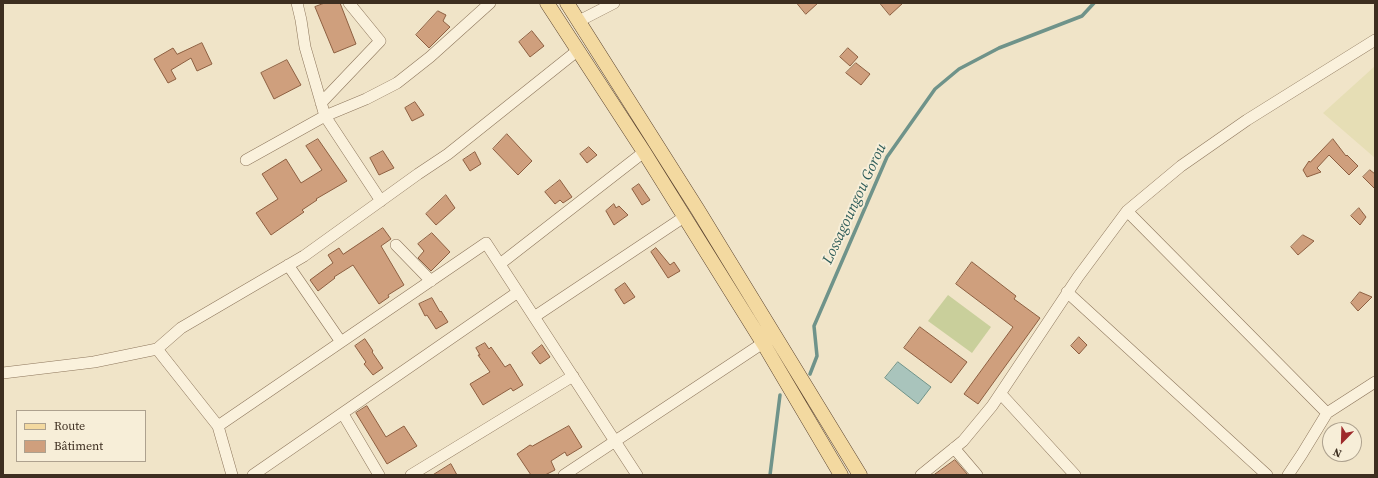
<!DOCTYPE html>
<meta charset="utf-8">
<style>
body{margin:0}
#map{position:relative;width:1378px;height:478px;overflow:hidden;background:#f0e4c8;font-family:"Source Serif 4",serif}
canvas{display:block}
.frame{position:absolute;inset:0;border:4px solid #3d2e20;pointer-events:none}
.legend{position:absolute;left:16px;top:410px;width:130px;height:52px;box-sizing:border-box;background:#f7eed8;border:1px solid #ada18e;margin:0;padding:5px 7px;list-style:none;font-size:12px;color:#3d2e20}
.legend li{display:flex;align-items:center;gap:8px;height:20px}
.legend b{width:20px;border:1px solid #ada18e}
.north{position:absolute;left:1322px;top:422px;width:40px;height:40px;box-sizing:border-box;background:#f7eed8;border:1px solid #ada18e;border-radius:50%;rotate:203deg;font-size:11px;font-weight:700;line-height:16px;text-align:center;color:#3d2e20}
.north::after{content:'';display:block;margin:auto;width:14px;height:18px;background:#9e2a2b;clip-path:polygon(50% 0,100% 100%,50% 72%,0 100%)}
</style>
<div id="map">
<canvas width="1378" height="478"></canvas>
<div class="frame"></div>
<ul class="legend">
<li><b style="height:5px;background:#f3d9a0"></b>Route</li>
<li><b style="height:11px;background:#cf9f7d"></b>Bâtiment</li>
</ul>
<div class="north">N</div>
</div>
<script>
const g = document.querySelector('canvas').getContext('2d');
g.lineJoin = 'round';
function fillPath(path, color) {
  g.fillStyle = color;
  g.fill(path, 'evenodd');
}
function stroke(path, color, width, dash) {
  g.strokeStyle = color;
  g.lineWidth = width;
  g.lineCap = dash ? 'butt' : 'round';
  g.setLineDash(dash || []);
  g.stroke(path);
}
function drawText(font, color, halo, rows, align = 'center') {
  g.font = font + ' "Source Serif 4",serif';
  g.lineWidth = 4;
  g.setLineDash([]);
  g.textBaseline = 'middle';
  g.strokeStyle = halo;
  g.fillStyle = color;
  for (const [text, x, y, turn = 0] of rows) {
    g.save();
    g.translate(x, y);
    g.rotate((+turn || 0) * Math.PI / 180);
    g.textAlign = isNaN(turn) ? turn : align;
    if (halo) g.strokeText(text, 0, 0);
    g.fillText(text, 0, 0);
    g.restore();
  }
}
fillPath(new Path2D(`
 M 1375,66 L 1375,158 L 1323,113 Z`), '#e6deb5');
fillPath(new Path2D(`
 M 948,295 L 991,327 L 972,353 L 928,321 Z`), '#c9cf9b');
const water = new Path2D(`
 M 898,362 L 931,387 L 918,404 L 885,378 Z`);
fillPath(water, '#a9c4bc');
stroke(water, '#6f938a', 1);
stroke(new Path2D(`
 M 810,374 L 817,356 L 814,326 L 887,157 L 935,89 L 959,69 L 999,48 L 1082,16 L 1094,3
 M 770,475 L 780,395`), '#6f938a', 3.5);
const building = new Path2D(`
 M 325,3 L 340,3 L 356,44 L 334,53 L 315,7 Z
 M 797,3 L 818,3 L 806,14 Z
 M 880,3 L 903,3 L 890,15 Z
 M 438,11 L 446,15 L 443,21 L 450,27 L 429,48 L 416,35 Z
 M 532,31 L 544,46 L 530,57 L 519,42 Z
 M 202,43 L 212,64 L 197,71 L 191,58 L 171,70 L 176,79 L 168,83 L 154,59 L 173,48 L 177,54 Z
 M 848,48 L 858,57 L 850,66 L 840,57 Z
 M 287,60 L 301,85 L 274,99 L 261,73 Z
 M 856,63 L 870,74 L 861,85 L 846,73 Z
 M 415,102 L 424,115 L 412,121 L 405,108 Z
 M 507,134 L 532,161 L 518,175 L 493,149 Z
 M 318,139 L 347,181 L 316,199 L 317,200 L 302,210 L 304,212 L 271,235 L 256,213 L 278,199 L 262,174 L 286,159 L 301,183 L 322,170 L 306,146 Z
 M 1333,139 L 1346,156 L 1347,155 L 1358,166 L 1349,175 L 1329,155 L 1317,168 L 1321,172 L 1307,177 L 1303,170 L 1309,161 L 1310,162 Z
 M 589,147 L 597,155 L 587,163 L 580,154 Z
 M 383,151 L 394,168 L 379,175 L 370,158 Z
 M 475,152 L 481,164 L 470,171 L 463,160 Z
 M 1370,170 L 1375,174 L 1375,189 L 1363,177 Z
 M 560,180 L 572,197 L 563,203 L 560,200 L 555,204 L 545,192 Z
 M 639,184 L 650,200 L 642,205 L 632,189 Z
 M 446,195 L 455,208 L 436,225 L 426,214 Z
 M 614,204 L 616,208 L 619,206 L 628,215 L 614,225 L 606,211 Z
 M 1359,208 L 1366,217 L 1360,225 L 1351,216 Z
 M 383,228 L 391,239 L 381,246 L 404,285 L 388,295 L 389,297 L 379,304 L 353,265 L 334,277 L 335,278 L 318,291 L 310,280 L 333,263 L 328,255 L 339,248 L 343,254 Z
 M 432,233 L 450,252 L 431,271 L 418,258 L 424,251 L 418,244 Z
 M 1303,235 L 1314,241 L 1298,255 L 1291,247 Z
 M 656,248 L 670,265 L 674,262 L 680,271 L 668,278 L 651,252 Z
 M 972,262 L 1016,296 L 1014,299 L 1040,318 L 978,404 L 964,394 L 1013,327 L 956,284 Z
 M 625,283 L 635,297 L 624,304 L 615,290 Z
 M 1360,292 L 1372,297 L 1358,311 L 1351,303 Z
 M 432,298 L 440,312 L 441,311 L 448,322 L 436,329 L 427,315 L 425,316 L 419,304 Z
 M 920,327 L 967,362 L 951,383 L 904,348 Z
 M 1079,337 L 1087,345 L 1079,354 L 1071,346 Z
 M 365,339 L 373,351 L 372,352 L 383,368 L 373,375 L 364,364 L 366,362 L 355,346 Z
 M 485,343 L 489,349 L 491,347 L 505,367 L 510,364 L 523,385 L 513,391 L 511,388 L 483,405 L 470,384 L 490,372 L 478,355 L 480,355 L 476,348 Z
 M 542,345 L 550,357 L 540,364 L 532,353 Z
 M 367,406 L 386,437 L 404,426 L 417,446 L 387,464 L 356,413 Z
 M 569,426 L 582,447 L 567,456 L 565,452 L 551,461 L 555,470 L 545,475 L 531,475 L 517,454 L 530,445 L 532,446 Z
 M 955,460 L 968,475 L 934,475 Z
 M 451,464 L 457,475 L 433,475 Z`);
fillPath(building, '#cf9f7d');
stroke(building, '#8d5f41', 1);
const minor = new Path2D(`
 M 297,3 L 301,20 L 305,47 L 325,116 L 381,201
 M 579,21 L 614,3
 M 321,103 L 380,41 L 349,3
 M 246,160 L 325,116 L 366,99 L 397,83 L 430,57 L 490,3
 M 1127,211 L 1327,413
 M 396,245 L 431,281
 M 500,264 L 644,152
 M 288,265 L 341,342
 M 1067,292 L 1267,475
 M 534,317 L 684,217
 M 157,349 L 218,426 L 232,475
 M 3,373 L 94,362 L 157,349 L 181,328 L 304,256 L 418,174 L 448,154 L 577,51
 M 1001,394 L 1075,475
 M 343,414 L 379,475
 M 218,426 L 486,243 L 637,475
 M 954,448 L 977,475
 M 253,475 L 518,292
 M 411,475 L 573,376
 M 564,475 L 763,343
 M 921,475 L 963,441 L 992,406 L 1078,277 L 1127,211 L 1181,166 L 1247,120 L 1375,40
 M 1288,475 L 1302,454 L 1327,413 L 1375,382`);
const major = new Path2D(`
 M 547,3 L 644,152 L 763,343 L 841,475
 M 567,3 L 698,210 L 860,475`);
stroke(minor, '#8d765c', 12);
stroke(major, '#5b4430', 15);
stroke(minor, '#faf1dc', 11);
stroke(major, '#f3d9a0', 14);
drawText('italic 15px', '#2f5d5a', '#f7eed8', [
 ["Lossagoungou Gorou",855,204,-65]
]);
</script>
